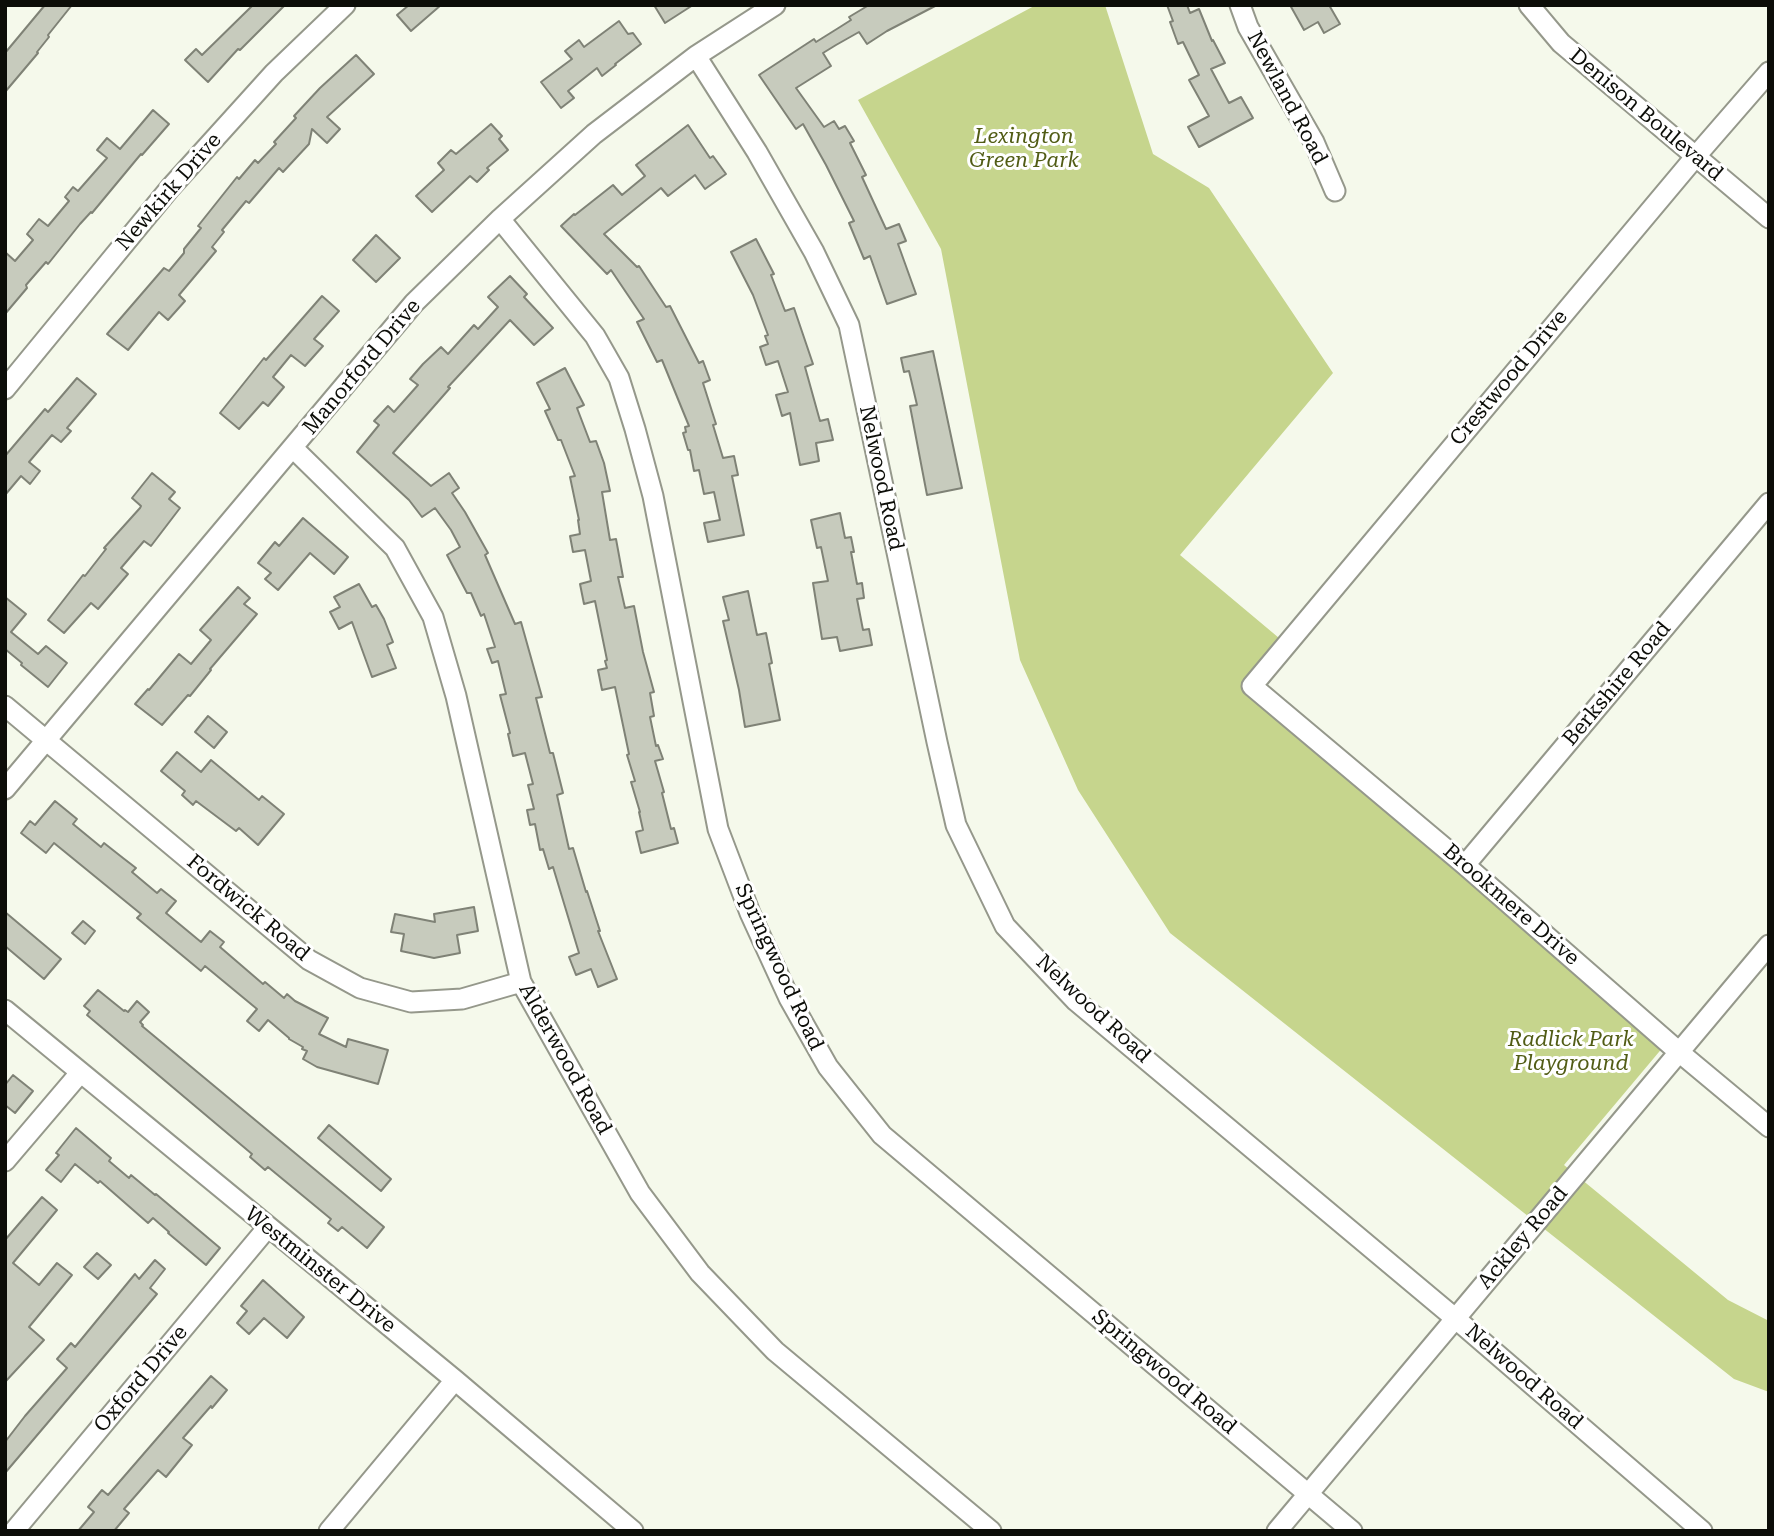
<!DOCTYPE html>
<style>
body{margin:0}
#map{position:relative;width:1774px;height:1536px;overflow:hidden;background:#f5f9eb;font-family:"Roboto Serif",serif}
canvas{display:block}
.frame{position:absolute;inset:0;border:7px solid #0c0d08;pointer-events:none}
</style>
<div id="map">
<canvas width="1774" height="1536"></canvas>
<div class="frame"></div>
</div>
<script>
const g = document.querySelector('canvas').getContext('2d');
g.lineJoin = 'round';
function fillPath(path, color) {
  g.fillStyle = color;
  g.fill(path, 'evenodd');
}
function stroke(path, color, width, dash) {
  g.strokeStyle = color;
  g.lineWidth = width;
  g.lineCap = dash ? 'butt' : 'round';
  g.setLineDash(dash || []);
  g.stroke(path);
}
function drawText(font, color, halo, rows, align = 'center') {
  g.font = font + ' "Roboto Serif",serif';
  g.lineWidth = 6;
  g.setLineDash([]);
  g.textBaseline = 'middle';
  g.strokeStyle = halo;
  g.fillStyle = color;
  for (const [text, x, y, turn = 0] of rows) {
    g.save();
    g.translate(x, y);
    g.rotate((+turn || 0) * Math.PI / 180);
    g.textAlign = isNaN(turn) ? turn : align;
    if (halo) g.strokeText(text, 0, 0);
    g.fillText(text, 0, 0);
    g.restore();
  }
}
fillPath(new Path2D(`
 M 1036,5 L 1105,5 L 1153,154 L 1209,188 L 1333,373 L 1180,555 L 1279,638 L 1252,670 L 1250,691 L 1664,1046 L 1564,1165 L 1728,1300 L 1769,1321 L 1769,1392 L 1734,1379 L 1170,933 L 1078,790 L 1020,660 L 941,249 L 858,100 Z`), '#c6d58d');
const building = new Path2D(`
 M 45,5 L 72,5 L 48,35 L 49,37 L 37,52 L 38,53 L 5,92 L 5,53 Z
 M 253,5 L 285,5 L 240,50 L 238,49 L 208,82 L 185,60 L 196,49 L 202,55 Z
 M 409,5 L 441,5 L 411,31 L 397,15 Z
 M 654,5 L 693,5 L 665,23 Z
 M 869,5 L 937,5 L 887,31 L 867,44 L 859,32 L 836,45 L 823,53 L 831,66 L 796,88 L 824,127 L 834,121 L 839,129 L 845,126 L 854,141 L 850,143 L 866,175 L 862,177 L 886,229 L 899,224 L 906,241 L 898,244 L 916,294 L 887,304 L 870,256 L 864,259 L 849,223 L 854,221 L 826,165 L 803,124 L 796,129 L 759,75 L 814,39 L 816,42 L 840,27 L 851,20 L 849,17 Z
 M 1167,5 L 1187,5 L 1190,13 L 1199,9 L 1212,41 L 1213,40 L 1225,63 L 1211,69 L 1229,103 L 1241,97 L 1253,118 L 1199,147 L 1188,127 L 1209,116 L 1189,80 L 1199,75 L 1183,42 L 1178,44 L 1170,22 L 1173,21 Z
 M 1290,5 L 1329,5 L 1340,24 L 1324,33 L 1318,22 L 1304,30 Z
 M 619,21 L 628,34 L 633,33 L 641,44 L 615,64 L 616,65 L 602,76 L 597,68 L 568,91 L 574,98 L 561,108 L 541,82 L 572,59 L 565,51 L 579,40 L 584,47 Z
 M 356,55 L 374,74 L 327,117 L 340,129 L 327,143 L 312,129 L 309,144 L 283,172 L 279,168 L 249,203 L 246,201 L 222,230 L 224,232 L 212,247 L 216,251 L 179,295 L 185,301 L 168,320 L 159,312 L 128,350 L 107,334 L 164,268 L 169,271 L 184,253 L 184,249 L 201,228 L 198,226 L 237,177 L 239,179 L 255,160 L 258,163 L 276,144 L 274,142 L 296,118 L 294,116 L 320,88 Z
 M 153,110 L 169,124 L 142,155 L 141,154 L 92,213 L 91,212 L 80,224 L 48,264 L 46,262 L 26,285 L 27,288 L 5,314 L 5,252 L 15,261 L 33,240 L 27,234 L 39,219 L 48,226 L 69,201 L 65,197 L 73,187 L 78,191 L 107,158 L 97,150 L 107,138 L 120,149 Z
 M 491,124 L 502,136 L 499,139 L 508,150 L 487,168 L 489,170 L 477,182 L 470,176 L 432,212 L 416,196 L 444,170 L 438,163 L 451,150 L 456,154 Z
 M 688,125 L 710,158 L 713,156 L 726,174 L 705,189 L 695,175 L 668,196 L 661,188 L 604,234 L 637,267 L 639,266 L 666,307 L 670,306 L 699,363 L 703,361 L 710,380 L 703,383 L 716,424 L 713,425 L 723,458 L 734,456 L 738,475 L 732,476 L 744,535 L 708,542 L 704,523 L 720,520 L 714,492 L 704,494 L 699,470 L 694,471 L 690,450 L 688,450 L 683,433 L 686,432 L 685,427 L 689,426 L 662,360 L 657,362 L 637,322 L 644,319 L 611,270 L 607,274 L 561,226 L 574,214 L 575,215 L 613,185 L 622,195 L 645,176 L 636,165 Z
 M 376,235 L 400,258 L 376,282 L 353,260 Z
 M 756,239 L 774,274 L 771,275 L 785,311 L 794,308 L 813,364 L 805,367 L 820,421 L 828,419 L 833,440 L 816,443 L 819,461 L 800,465 L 790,413 L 782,416 L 776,395 L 788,392 L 778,361 L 766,365 L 760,347 L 768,344 L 765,336 L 768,335 L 753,295 L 731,252 Z
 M 510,276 L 527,294 L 524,297 L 553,328 L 534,345 L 510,320 L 448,387 L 450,388 L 393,453 L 431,486 L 449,473 L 459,488 L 452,493 L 465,512 L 488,553 L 485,555 L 515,624 L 521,622 L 542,697 L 536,698 L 550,753 L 553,753 L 563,793 L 557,795 L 569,849 L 573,848 L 586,892 L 587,891 L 600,931 L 598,931 L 617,979 L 598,987 L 591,969 L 576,975 L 569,957 L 579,953 L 553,867 L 549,869 L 543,849 L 540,850 L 535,824 L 530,825 L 527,810 L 534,809 L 528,785 L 533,784 L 525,753 L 513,756 L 508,734 L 510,733 L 500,695 L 506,694 L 498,661 L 492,663 L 487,649 L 495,647 L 484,614 L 481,616 L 471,593 L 467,593 L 447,555 L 460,547 L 451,530 L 435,508 L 422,517 L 409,500 L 357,452 L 379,425 L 374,421 L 388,406 L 394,412 L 418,385 L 410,379 L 423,364 L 441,347 L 448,354 L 474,325 L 478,329 L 498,307 L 488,297 Z
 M 322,296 L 339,311 L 314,339 L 323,346 L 305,366 L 291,355 L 273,377 L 284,387 L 268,406 L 263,402 L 239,429 L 220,413 L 264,358 L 266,360 Z
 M 933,351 L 962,488 L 927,495 L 910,406 L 917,405 L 909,371 L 904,372 L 901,358 Z
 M 565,368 L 584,405 L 577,408 L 590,442 L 596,441 L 604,463 L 610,491 L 602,492 L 610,540 L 616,539 L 623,577 L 618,577 L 625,608 L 634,606 L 643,652 L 654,692 L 650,693 L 654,716 L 650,717 L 656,746 L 658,745 L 663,759 L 655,761 L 664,792 L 662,793 L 671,829 L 674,828 L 678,843 L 641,853 L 636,832 L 643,830 L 639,812 L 640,812 L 631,782 L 635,781 L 627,755 L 629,754 L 615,687 L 602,690 L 598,670 L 607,668 L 605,661 L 607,660 L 595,601 L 584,604 L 580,584 L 591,581 L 585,550 L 573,552 L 570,536 L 580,534 L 578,520 L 579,520 L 570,477 L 575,476 L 561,440 L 558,440 L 545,411 L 550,409 L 537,383 Z
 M 77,378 L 96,394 L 67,428 L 71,431 L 61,442 L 52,435 L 29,462 L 40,471 L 30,484 L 21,476 L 5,495 L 5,456 L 45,409 L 48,412 Z
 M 152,473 L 175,492 L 169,499 L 180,508 L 151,546 L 144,541 L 121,568 L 128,574 L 98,609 L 91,603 L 64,633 L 48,620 L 83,575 L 85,576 L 106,549 L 104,548 L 140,508 L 141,506 L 132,498 Z
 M 840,513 L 845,538 L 851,537 L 854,552 L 851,552 L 857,584 L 862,583 L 864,598 L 857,599 L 863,630 L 869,629 L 872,645 L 840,651 L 837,637 L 822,639 L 813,583 L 828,581 L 821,547 L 817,548 L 811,520 Z
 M 303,518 L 348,557 L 334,574 L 310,553 L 278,590 L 265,579 L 271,573 L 258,563 L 275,542 L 279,546 Z
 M 359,584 L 372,607 L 376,605 L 384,619 L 393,642 L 387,645 L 396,668 L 372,677 L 352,622 L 339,629 L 330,612 L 340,607 L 334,597 Z
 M 238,587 L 250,598 L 244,604 L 257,614 L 210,669 L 211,670 L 190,696 L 188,695 L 162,725 L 135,704 L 148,689 L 149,690 L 179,654 L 191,664 L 211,640 L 200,630 Z
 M 748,591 L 757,635 L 766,633 L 772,663 L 769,664 L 780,720 L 745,727 L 739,690 L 723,621 L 729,620 L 723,597 Z
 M 5,597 L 26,614 L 11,632 L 38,654 L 46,646 L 67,663 L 48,687 L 21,665 L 22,663 L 5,649 Z
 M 208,716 L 227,732 L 214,748 L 195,732 Z
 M 177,752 L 201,772 L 211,760 L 259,800 L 262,796 L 284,814 L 258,845 L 239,828 L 236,831 L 196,801 L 193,805 L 182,795 L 185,791 L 161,771 Z
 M 55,801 L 77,819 L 73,824 L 101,847 L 104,843 L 123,858 L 136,868 L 132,872 L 157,893 L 161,889 L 176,901 L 166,913 L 201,942 L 210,931 L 224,942 L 220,947 L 263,984 L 265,982 L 284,998 L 287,994 L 295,1001 L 328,1018 L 319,1034 L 346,1047 L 348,1039 L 388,1050 L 378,1084 L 317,1067 L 303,1059 L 307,1051 L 302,1049 L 303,1047 L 289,1039 L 289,1038 L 268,1020 L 259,1031 L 247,1021 L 257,1009 L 205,966 L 201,971 L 137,918 L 141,914 L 54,843 L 46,853 L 21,833 L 30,821 L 35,825 Z
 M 474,907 L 478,931 L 457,935 L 460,953 L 434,958 L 401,951 L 404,934 L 391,932 L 395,914 L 435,922 L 434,914 Z
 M 5,912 L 61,959 L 44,979 L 5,946 Z
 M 83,921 L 95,931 L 85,944 L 72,933 Z
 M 98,990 L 124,1011 L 125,1010 L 128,1012 L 137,1001 L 149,1012 L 140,1022 L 143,1025 L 142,1026 L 384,1227 L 367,1248 L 342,1227 L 338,1231 L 328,1223 L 331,1219 L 268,1167 L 265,1170 L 250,1157 L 252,1154 L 87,1015 L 90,1011 L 84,1006 Z
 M 13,1075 L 33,1091 L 15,1113 L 5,1105 L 5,1085 Z
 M 329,1125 L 391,1179 L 381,1191 L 318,1138 Z
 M 76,1128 L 111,1158 L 109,1161 L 129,1178 L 131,1175 L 155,1195 L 156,1194 L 220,1248 L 206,1265 L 168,1233 L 169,1232 L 153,1218 L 148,1223 L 100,1181 L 98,1183 L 75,1164 L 61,1182 L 46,1170 L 59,1155 L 56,1153 Z
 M 42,1197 L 57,1210 L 13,1263 L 39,1285 L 57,1263 L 72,1275 L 29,1327 L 44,1340 L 5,1382 L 5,1240 Z
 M 97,1253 L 111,1265 L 98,1279 L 84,1267 Z
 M 155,1260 L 165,1269 L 150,1288 L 157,1294 L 5,1473 L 5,1442 L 25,1416 L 67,1368 L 57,1359 L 71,1343 L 75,1347 L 135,1274 L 139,1279 Z
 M 263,1280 L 304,1317 L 287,1338 L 264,1318 L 249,1334 L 237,1323 L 247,1311 L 241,1306 Z
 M 211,1376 L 227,1390 L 212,1408 L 211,1406 L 183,1438 L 192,1445 L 166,1477 L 158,1470 L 124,1509 L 129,1513 L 114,1531 L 78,1531 L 94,1512 L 88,1507 L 102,1490 L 108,1495 Z`);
fillPath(building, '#c7cbbd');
stroke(building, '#7f8276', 2);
const minor = new Path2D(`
 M 1240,5 L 1248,27 L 1314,142 L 1335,191
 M 1529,5 L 1561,43 L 1769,218
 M 696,56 L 757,152 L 814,252 L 849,325 L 937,742 L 956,825 L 1005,926 L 1076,1001 L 1456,1319 L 1702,1531
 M 1769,72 L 1696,156 L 1252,686 L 1465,865 L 1679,1052 L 1769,1127
 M 500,219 L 595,336 L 619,378 L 635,429 L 653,496 L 718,829 L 750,913 L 789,998 L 828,1067 L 882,1135 L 1352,1531
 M 5,389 L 170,188 L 274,73 L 345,5
 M 293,448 L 395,548 L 433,617 L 456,696 L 521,982 L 640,1193 L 700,1273 L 775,1351 L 991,1531
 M 5,706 L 309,960 L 360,988 L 411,1002 L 462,999 L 521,982
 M 5,789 L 414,303 L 500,219 L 594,134 L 696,56 L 775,5
 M 1465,865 L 1769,503
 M 5,1010 L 455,1380 L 633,1531
 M 5,1161 L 80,1073
 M 14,1531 L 268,1227
 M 329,1531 L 455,1380
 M 1277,1531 L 1769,945`);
stroke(minor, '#95988b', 23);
stroke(minor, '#fff', 19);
drawText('21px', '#0c0d08', '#fff', [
 ["Newland Road",1287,98,62],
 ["Denison Boulevard",1646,115,40],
 ["Newkirk Drive",169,192,-49],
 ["Manorford Drive",362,367,-50],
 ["Crestwood Drive",1509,378,-50],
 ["Nelwood Road",881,478,78],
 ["Berkshire Road",1617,684,-50],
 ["Brookmere Drive",1511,905,41],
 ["Fordwick Road",248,908,40],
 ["Springwood Road",779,967,65],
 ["Nelwood Road",1093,1009,43],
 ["Alderwood Road",565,1059,61],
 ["Ackley Road",1523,1238,-50],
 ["Westminster Drive",320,1270,39],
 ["Springwood Road",1164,1372,40],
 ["Nelwood Road",1524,1377,41],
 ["Oxford Drive",141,1379,-50]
]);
drawText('italic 21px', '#515c15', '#fff', [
 ["Lexington",1024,137],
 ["Green Park",1024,161],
 ["Radlick Park",1571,1040],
 ["Playground",1571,1064]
]);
</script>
